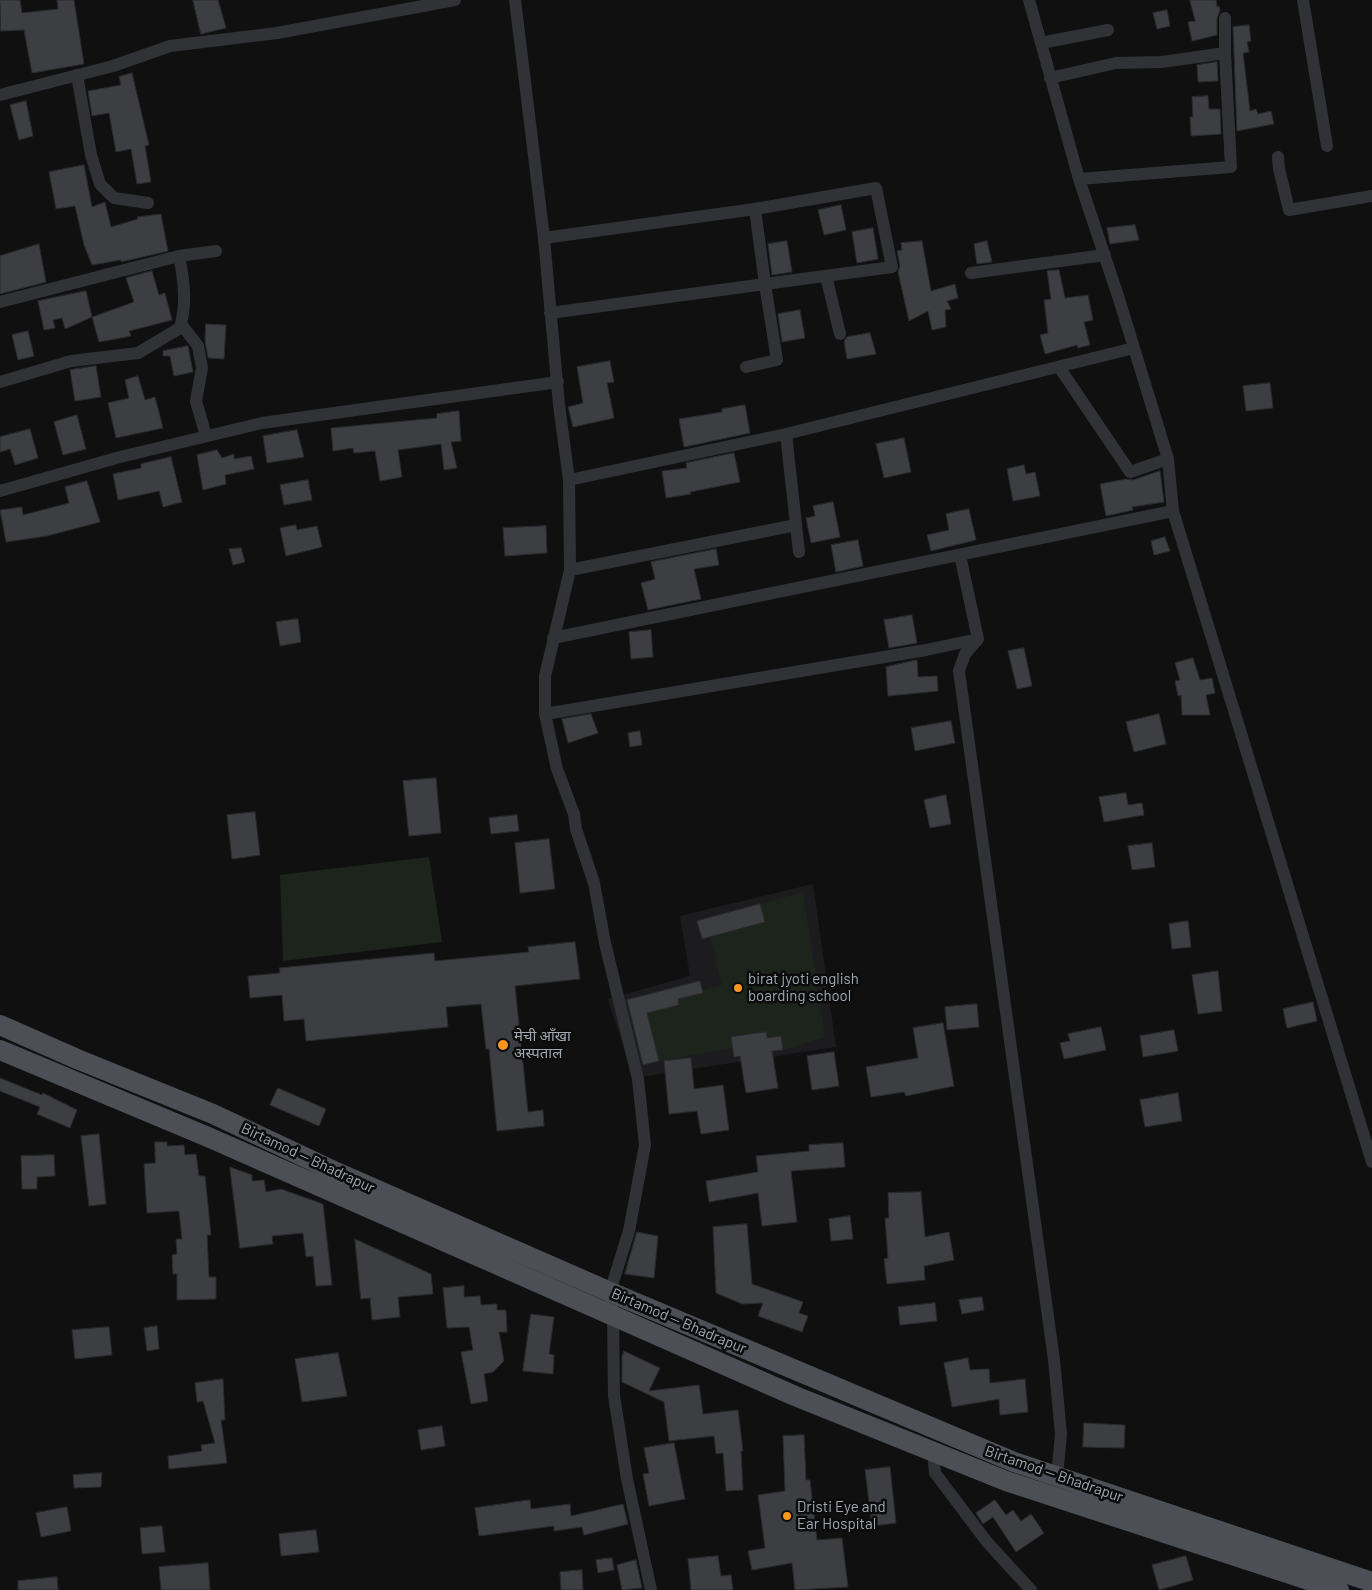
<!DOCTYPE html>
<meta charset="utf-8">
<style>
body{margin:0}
canvas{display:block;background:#101011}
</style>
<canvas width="1372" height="1590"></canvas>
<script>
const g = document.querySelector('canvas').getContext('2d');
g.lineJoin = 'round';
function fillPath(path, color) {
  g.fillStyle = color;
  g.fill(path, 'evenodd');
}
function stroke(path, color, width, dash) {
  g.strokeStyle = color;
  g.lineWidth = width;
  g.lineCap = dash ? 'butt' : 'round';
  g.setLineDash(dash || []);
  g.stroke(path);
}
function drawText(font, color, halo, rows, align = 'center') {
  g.font = font + ' Barlow,"Noto Sans Devanagari",sans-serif';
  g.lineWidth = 5;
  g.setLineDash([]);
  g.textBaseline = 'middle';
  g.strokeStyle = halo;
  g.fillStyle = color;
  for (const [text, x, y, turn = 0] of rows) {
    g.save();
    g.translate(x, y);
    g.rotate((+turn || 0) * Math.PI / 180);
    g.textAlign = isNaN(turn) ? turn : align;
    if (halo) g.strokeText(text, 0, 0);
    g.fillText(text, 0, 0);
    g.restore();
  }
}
fillPath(new Path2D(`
 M 813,884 L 836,1047 L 633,1078 L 608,999 L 690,976 L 680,916 Z`), '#1c1c1e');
fillPath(new Path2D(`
 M 429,857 L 442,942 L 283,961 L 280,875 Z
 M 803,892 L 825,1037 L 783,1050 L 780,1036 L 767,1038 L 766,1032 L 731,1037 L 733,1048 L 659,1061 L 647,1013 L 679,1005 L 678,999 L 702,993 L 702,990 L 722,985 L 710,937 L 765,922 L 760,904 Z`), '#1c241c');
const building = new Path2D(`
 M 0,0 L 20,0 L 22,13 L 58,9 L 57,0 L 74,0 L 84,64 L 32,73 L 24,30 L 1,31 Z
 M 193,0 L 218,0 L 226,28 L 201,34 Z
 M 1190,0 L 1216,0 L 1217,7 L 1219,6 L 1220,11 L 1217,18 L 1217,35 L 1192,41 L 1188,22 L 1195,21 Z
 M 1167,10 L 1170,26 L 1157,29 L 1153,13 Z
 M 1249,25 L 1251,41 L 1247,42 L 1249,52 L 1243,53 L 1250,111 L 1256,109 L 1258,114 L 1271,111 L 1274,124 L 1237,131 L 1233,27 Z
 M 1217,62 L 1218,81 L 1198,82 L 1197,65 Z
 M 132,73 L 149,145 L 145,146 L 151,182 L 137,184 L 131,149 L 116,152 L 109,113 L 92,116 L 88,91 L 121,85 L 119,77 Z
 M 1208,96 L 1209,109 L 1220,109 L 1221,134 L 1191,136 L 1190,117 L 1193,117 L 1192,97 Z
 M 26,101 L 33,136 L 19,140 L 10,105 Z
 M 84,165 L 92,207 L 105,202 L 111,227 L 138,219 L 137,217 L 161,214 L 168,251 L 121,262 L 121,260 L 92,265 L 84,245 L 75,206 L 56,209 L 49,172 Z
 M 841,205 L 846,230 L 824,235 L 818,210 Z
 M 1135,225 L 1139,240 L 1110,244 L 1107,228 Z
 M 873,228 L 878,259 L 857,263 L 852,232 Z
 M 787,241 L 792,272 L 772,275 L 768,244 Z
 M 922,241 L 931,291 L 955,284 L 958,298 L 947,301 L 951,309 L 945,310 L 946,327 L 932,330 L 928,311 L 909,321 L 898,272 L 900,266 L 897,251 L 902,250 L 901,243 Z
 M 987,241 L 992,262 L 977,264 L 974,244 Z
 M 39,244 L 46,282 L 0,294 L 0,256 Z
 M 1059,270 L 1065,298 L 1088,295 L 1093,320 L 1084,322 L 1090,345 L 1078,348 L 1077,345 L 1045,354 L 1040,335 L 1048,333 L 1044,300 L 1051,299 L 1047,271 Z
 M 152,271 L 159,295 L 165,293 L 172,320 L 129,331 L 131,336 L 99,342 L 92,317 L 134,302 L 126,278 Z
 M 86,291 L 92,317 L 65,329 L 62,318 L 53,320 L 55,328 L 44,330 L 38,301 Z
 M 800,310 L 805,338 L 782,342 L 778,314 Z
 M 206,324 L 226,325 L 224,359 L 208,358 L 205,341 Z
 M 28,331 L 34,356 L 18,360 L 12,335 Z
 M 870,333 L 876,354 L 847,359 L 844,341 L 847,337 Z
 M 188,346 L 193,372 L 174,376 L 170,356 L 163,356 L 163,351 Z
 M 610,361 L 614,382 L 607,383 L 614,418 L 573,427 L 568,407 L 583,403 L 577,367 Z
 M 96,366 L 101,397 L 75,401 L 70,370 Z
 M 138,376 L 145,400 L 155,397 L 163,428 L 116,438 L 108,403 L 129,398 L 125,380 Z
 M 1270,383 L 1273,408 L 1246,411 L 1243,386 Z
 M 745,405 L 750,433 L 684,447 L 679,419 L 722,412 L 722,409 Z
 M 459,411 L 461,441 L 451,442 L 457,468 L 444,470 L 441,444 L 398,450 L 402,477 L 380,481 L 375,451 L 354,453 L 353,448 L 333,451 L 331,428 L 437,418 L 437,414 Z
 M 77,415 L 86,449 L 63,455 L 54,422 Z
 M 30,429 L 38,458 L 15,465 L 10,449 L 0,452 L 0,437 Z
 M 297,430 L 304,457 L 267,463 L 263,436 Z
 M 904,438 L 911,472 L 884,478 L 876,444 Z
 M 217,450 L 222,458 L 234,454 L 234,459 L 251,456 L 254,469 L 225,475 L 226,484 L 203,490 L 197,455 Z
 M 734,453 L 740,482 L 690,492 L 691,494 L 666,498 L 662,471 L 687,468 L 686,463 Z
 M 171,457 L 182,502 L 163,507 L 159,491 L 118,500 L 113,474 L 141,468 L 141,464 Z
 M 1024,465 L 1026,474 L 1035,472 L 1040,496 L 1013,501 L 1007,469 Z
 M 1160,471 L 1164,502 L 1132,507 L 1133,510 L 1106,516 L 1100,484 L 1126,479 L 1133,480 Z
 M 308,480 L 312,500 L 284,505 L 280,485 Z
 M 87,481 L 100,522 L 47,536 L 6,542 L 0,510 L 22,507 L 23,515 L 69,503 L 65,487 Z
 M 833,502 L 840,537 L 811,543 L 806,518 L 815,516 L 813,506 Z
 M 969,509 L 976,540 L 931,551 L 927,535 L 949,530 L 946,514 Z
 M 296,525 L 297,530 L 317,526 L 322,547 L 286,556 L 280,528 Z
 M 546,526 L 547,553 L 505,556 L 503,528 Z
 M 1165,537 L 1170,551 L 1154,555 L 1151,541 Z
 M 858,540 L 863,566 L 836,572 L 831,545 Z
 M 241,548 L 245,562 L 233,565 L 229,549 Z
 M 716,549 L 719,565 L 694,569 L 701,599 L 648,610 L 641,583 L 655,579 L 651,562 Z
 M 912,615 L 917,643 L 889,648 L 884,620 Z
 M 298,619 L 301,642 L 280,646 L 276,622 Z
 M 651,630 L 653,657 L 631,659 L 629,632 Z
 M 1024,648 L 1032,686 L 1017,689 L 1008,651 Z
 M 1193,658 L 1200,680 L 1212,678 L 1215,693 L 1206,695 L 1210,715 L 1182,715 L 1181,695 L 1178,696 L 1175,681 L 1180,680 L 1175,663 Z
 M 917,660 L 918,677 L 937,676 L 938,691 L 888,696 L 886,667 Z
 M 591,714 L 598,733 L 568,743 L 562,719 Z
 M 1159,714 L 1166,744 L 1134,752 L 1126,722 Z
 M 951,721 L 955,743 L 915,751 L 911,728 Z
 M 640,731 L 642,745 L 630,747 L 628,733 Z
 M 436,778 L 441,833 L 409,836 L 403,781 Z
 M 1126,793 L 1128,805 L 1142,803 L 1144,815 L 1104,822 L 1099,797 Z
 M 946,795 L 951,824 L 930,828 L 924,800 Z
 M 255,812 L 260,855 L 232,859 L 227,815 Z
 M 517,815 L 519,831 L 491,834 L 489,818 Z
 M 549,839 L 555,889 L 520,893 L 515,843 Z
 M 1152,843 L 1155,867 L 1132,870 L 1128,846 Z
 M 760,904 L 765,922 L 702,939 L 697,921 Z
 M 1188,921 L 1191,947 L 1172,949 L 1169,924 Z
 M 575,942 L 580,979 L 515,986 L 528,1112 L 543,1110 L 544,1126 L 497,1131 L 489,1049 L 486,1049 L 481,1004 L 446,1007 L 448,1027 L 306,1041 L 304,1019 L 284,1021 L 282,995 L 250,998 L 248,976 L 280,973 L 279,968 L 434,953 L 435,961 L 529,952 L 528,947 Z
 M 1218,971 L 1222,1011 L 1198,1014 L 1192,975 Z
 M 700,981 L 703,993 L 678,999 L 679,1005 L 647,1013 L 659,1061 L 643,1065 L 627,1000 Z
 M 1313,1002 L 1317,1021 L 1287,1028 L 1283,1009 Z
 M 977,1004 L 979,1027 L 947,1030 L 945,1007 Z
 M 943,1023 L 954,1086 L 906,1096 L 904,1092 L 871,1097 L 866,1067 L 918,1058 L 913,1028 Z
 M 1101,1027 L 1106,1050 L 1064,1059 L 1060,1043 L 1070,1041 L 1068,1034 Z
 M 1174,1030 L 1178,1051 L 1143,1057 L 1140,1036 Z
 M 766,1032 L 767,1038 L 781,1036 L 783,1050 L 772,1051 L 778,1088 L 746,1093 L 740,1056 L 734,1057 L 731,1037 Z
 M 834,1052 L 839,1086 L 812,1090 L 807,1056 Z
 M 691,1058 L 694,1089 L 723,1085 L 729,1130 L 701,1134 L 697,1111 L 669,1114 L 664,1061 Z
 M 0,1078 L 42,1095 L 43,1093 L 77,1110 L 70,1128 L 37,1114 L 40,1107 L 0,1091 Z
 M 278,1088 L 326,1109 L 319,1126 L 270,1105 Z
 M 1178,1093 L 1182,1121 L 1145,1127 L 1140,1100 Z
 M 99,1134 L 106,1204 L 89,1206 L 81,1136 Z
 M 155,1142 L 167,1142 L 167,1146 L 184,1145 L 185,1155 L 196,1154 L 199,1176 L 205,1176 L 211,1235 L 207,1235 L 209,1277 L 216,1277 L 216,1299 L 177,1300 L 177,1274 L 173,1274 L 172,1255 L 177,1254 L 176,1239 L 182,1239 L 179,1211 L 147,1213 L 144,1164 L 155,1163 Z
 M 843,1143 L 845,1167 L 791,1171 L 797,1222 L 762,1226 L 758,1193 L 709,1202 L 706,1181 L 758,1172 L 756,1156 L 809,1151 L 809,1145 Z
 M 54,1155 L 55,1176 L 37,1177 L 37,1189 L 22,1189 L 21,1156 Z
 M 230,1167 L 252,1175 L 252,1181 L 264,1180 L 266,1192 L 281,1189 L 323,1204 L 332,1285 L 316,1286 L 313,1256 L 306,1257 L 303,1233 L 272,1236 L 273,1244 L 240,1248 Z
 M 921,1192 L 925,1237 L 949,1232 L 954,1260 L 924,1266 L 925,1280 L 887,1284 L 884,1259 L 888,1258 L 885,1218 L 889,1218 L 888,1193 Z
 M 850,1216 L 853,1239 L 831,1241 L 829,1219 Z
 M 747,1224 L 752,1284 L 803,1302 L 799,1313 L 808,1316 L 802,1332 L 758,1316 L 763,1303 L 742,1304 L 716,1293 L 713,1227 Z
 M 637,1232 L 658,1236 L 654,1278 L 625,1274 Z
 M 355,1239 L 431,1274 L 433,1294 L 398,1297 L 400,1317 L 372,1320 L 370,1298 L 361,1299 Z
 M 464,1286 L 464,1297 L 480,1296 L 481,1305 L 497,1304 L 497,1310 L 506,1310 L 507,1332 L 499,1332 L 504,1361 L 493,1372 L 484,1374 L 488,1401 L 471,1404 L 461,1352 L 473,1350 L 469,1327 L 447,1328 L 443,1288 Z
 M 982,1297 L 984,1310 L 962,1314 L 959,1300 Z
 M 935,1303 L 937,1321 L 900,1325 L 898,1307 Z
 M 531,1314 L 554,1317 L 549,1354 L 554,1355 L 553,1374 L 523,1371 Z
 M 157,1326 L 159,1349 L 147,1351 L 144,1328 Z
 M 109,1327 L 112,1355 L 75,1359 L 72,1330 Z
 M 624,1351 L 660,1368 L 649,1391 L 699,1385 L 703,1414 L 738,1410 L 743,1451 L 741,1451 L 743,1490 L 726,1491 L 723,1453 L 716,1454 L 714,1436 L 669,1441 L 664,1402 L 622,1382 L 622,1357 Z
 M 338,1353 L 347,1396 L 302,1402 L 295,1359 Z
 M 968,1358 L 970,1370 L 989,1369 L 990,1383 L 1025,1379 L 1028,1412 L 1000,1415 L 999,1399 L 952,1407 L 944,1363 Z
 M 223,1379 L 225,1420 L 221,1420 L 227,1463 L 169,1469 L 168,1456 L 202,1451 L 201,1445 L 215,1443 L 203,1401 L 197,1402 L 195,1383 Z
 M 1084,1423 L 1125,1425 L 1124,1448 L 1083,1447 Z
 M 442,1426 L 445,1446 L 421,1450 L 418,1430 Z
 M 804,1435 L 806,1480 L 810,1480 L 817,1540 L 842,1538 L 848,1587 L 795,1590 L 792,1563 L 752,1570 L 748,1551 L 765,1548 L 758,1495 L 785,1491 L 783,1436 Z
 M 674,1443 L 685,1499 L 649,1506 L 643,1474 L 649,1473 L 644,1448 Z
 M 890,1467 L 896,1523 L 872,1526 L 865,1470 Z
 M 102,1473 L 101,1487 L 74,1488 L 73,1475 Z
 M 530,1500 L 531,1509 L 570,1504 L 571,1516 L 623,1504 L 628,1524 L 584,1535 L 582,1527 L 554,1531 L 554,1526 L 479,1536 L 475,1508 Z
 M 995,1500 L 1006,1515 L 1013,1510 L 1021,1521 L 1031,1514 L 1044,1533 L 1016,1552 L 993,1517 L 983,1524 L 976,1513 Z
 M 67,1507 L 71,1531 L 41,1537 L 36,1513 Z
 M 162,1526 L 165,1552 L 142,1554 L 140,1528 Z
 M 316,1530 L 319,1552 L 281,1556 L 279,1534 Z
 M 718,1556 L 721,1576 L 731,1575 L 733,1590 L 691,1590 L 688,1559 Z
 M 1186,1556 L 1193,1580 L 1159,1590 L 1152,1565 Z
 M 612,1558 L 614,1570 L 598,1573 L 596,1560 Z
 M 636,1560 L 642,1588 L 622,1590 L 617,1565 Z
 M 208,1563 L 210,1590 L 161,1590 L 159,1567 Z
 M 582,1570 L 583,1590 L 561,1590 L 560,1572 Z
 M 57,1577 L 58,1590 L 18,1590 L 18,1581 Z`);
fillPath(building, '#3c3e41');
stroke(building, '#2a2a2d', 1);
stroke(new Path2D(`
 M 515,0 L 544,238 L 559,405 L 569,480 L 570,570 L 545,676 L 545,714 L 557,769 L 574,814 L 576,829 L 594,883 L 605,943 L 638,1079 L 645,1145 L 629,1231 L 610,1292 L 613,1315 L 614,1396 L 627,1479 L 651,1590
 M 1029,0 L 1079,179 L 1119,299 L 1168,459 L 1173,511 L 1372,1162
 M 1303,0 L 1327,146
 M 1041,43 L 1108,30
 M 1225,53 L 1225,18
 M 77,75 L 91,155 L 100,184 L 114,198 L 148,203
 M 1050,78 L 1116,63 L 1162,62 L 1225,53 L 1231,167 L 1079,179
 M 0,95 L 113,66 L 170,46 L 277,33 L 455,0
 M 1278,157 L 1279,169 L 1289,210 L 1372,196
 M 876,188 L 892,267 L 765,284 L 755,209 Z
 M 544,238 L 755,209
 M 971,273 L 1105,255
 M 826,276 L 840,334
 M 0,302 L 179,256 L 216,251
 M 550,313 L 765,284 L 777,360 L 746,367
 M 181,324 L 198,346 L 202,368 L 196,401 L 206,436
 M 1059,367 L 1130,472 L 1168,459
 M 0,382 L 71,361 L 138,353 L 180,328 C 187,303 184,280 179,256
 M 786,434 L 1134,348
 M 569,480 L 786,434 L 799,552
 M 0,491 L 120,457 L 262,423 L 558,382
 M 960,555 L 978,639
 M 570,570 L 796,525
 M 553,638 L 1173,511
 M 545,714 L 926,650 L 978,639 L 965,654 L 959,671 L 1054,1360 L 1061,1434 L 1057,1477
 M 936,1453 L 934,1461 L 935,1473 L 987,1542 L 1031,1590`), '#313236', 12);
stroke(new Path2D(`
 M 0,1025 L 77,1059 L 213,1114 L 336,1172 L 610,1292 L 1014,1462 L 1372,1582
 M 0,1050 L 208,1137 L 795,1396 L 1006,1481 L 1339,1590`), '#4c5056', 20);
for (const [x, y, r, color] of [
 [738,988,5,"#fb971e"],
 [503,1045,6,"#fb971e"],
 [787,1516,5,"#fb971e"]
]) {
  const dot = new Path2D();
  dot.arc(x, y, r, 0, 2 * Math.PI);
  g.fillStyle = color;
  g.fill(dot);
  stroke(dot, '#0b0b0c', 2);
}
drawText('15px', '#a0a8b3', '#0b0b0c', [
 ["birat jyoti english",748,979],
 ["boarding school",748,996],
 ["मेची आँखा",514,1036],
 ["अस्पताल",514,1053],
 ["Dristi Eye and",797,1507],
 ["Ear Hospital",797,1524]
], 'left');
drawText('15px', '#a0a8b3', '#0b0b0c', [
 ["Birtamod — Bhadrapur",308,1158,25],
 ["Birtamod — Bhadrapur",679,1321,23],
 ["Birtamod — Bhadrapur",1054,1474,19]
]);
</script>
